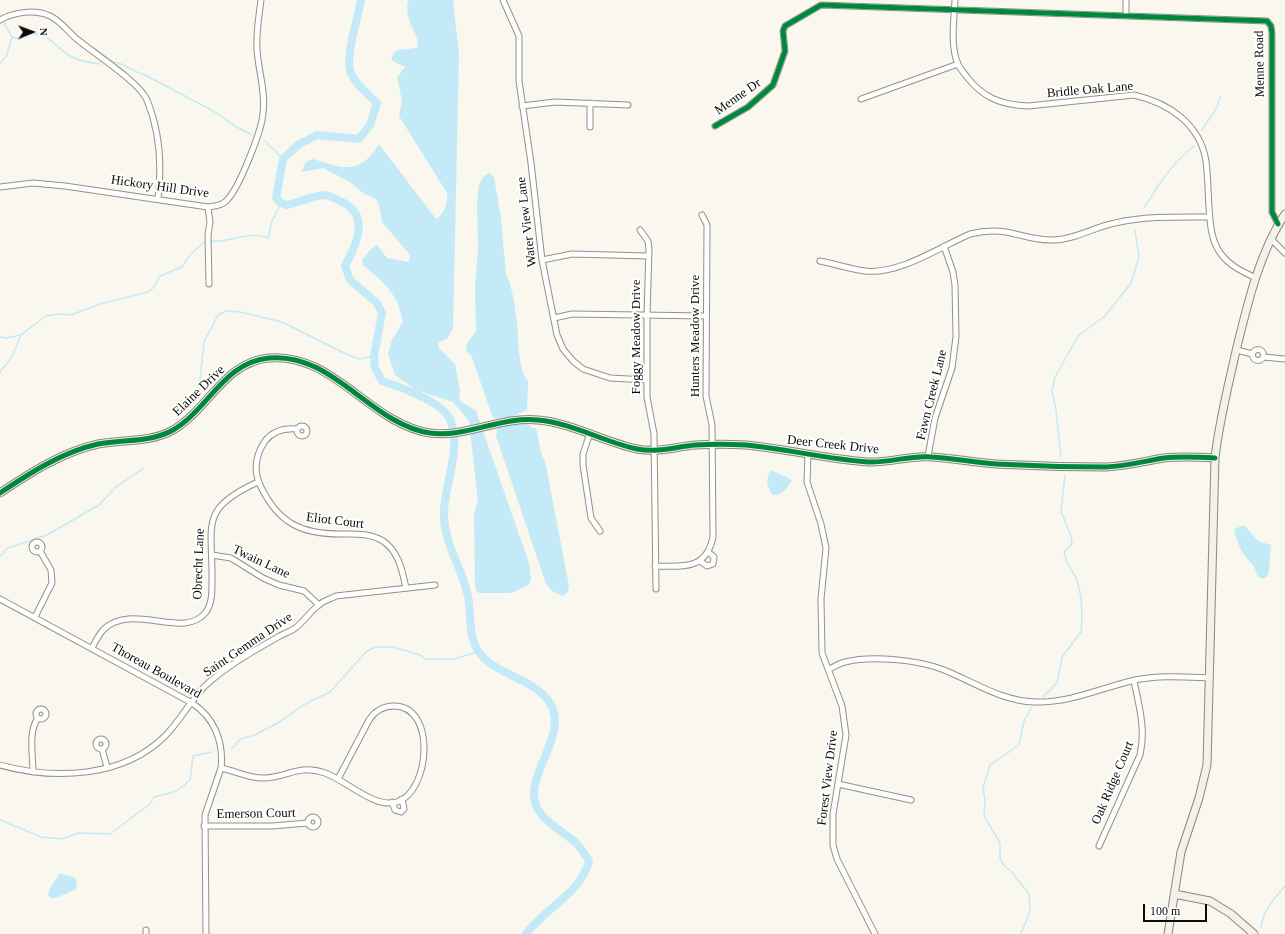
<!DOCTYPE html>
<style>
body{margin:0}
#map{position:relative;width:1285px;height:934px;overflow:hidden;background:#faf7ee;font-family:Georgia,serif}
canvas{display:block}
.north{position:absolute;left:12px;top:12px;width:40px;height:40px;-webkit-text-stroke:3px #fff;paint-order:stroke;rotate:89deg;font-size:11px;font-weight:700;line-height:16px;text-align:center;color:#0b0b0b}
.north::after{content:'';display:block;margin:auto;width:14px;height:18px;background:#0b0b0b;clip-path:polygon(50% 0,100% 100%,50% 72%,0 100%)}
.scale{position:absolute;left:1143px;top:904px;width:64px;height:18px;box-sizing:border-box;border:2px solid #0b0b0b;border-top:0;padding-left:5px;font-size:12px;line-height:14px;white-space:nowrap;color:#0b0b0b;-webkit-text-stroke:3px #fff;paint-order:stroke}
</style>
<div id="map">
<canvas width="1285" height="934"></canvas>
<div class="north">N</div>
<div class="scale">100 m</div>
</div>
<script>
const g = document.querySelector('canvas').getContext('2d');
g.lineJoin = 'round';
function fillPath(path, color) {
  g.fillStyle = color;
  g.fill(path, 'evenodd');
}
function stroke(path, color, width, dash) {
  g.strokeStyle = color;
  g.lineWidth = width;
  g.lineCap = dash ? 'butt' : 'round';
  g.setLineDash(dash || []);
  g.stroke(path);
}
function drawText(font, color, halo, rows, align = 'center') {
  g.font = font + ' Georgia,serif';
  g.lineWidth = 4;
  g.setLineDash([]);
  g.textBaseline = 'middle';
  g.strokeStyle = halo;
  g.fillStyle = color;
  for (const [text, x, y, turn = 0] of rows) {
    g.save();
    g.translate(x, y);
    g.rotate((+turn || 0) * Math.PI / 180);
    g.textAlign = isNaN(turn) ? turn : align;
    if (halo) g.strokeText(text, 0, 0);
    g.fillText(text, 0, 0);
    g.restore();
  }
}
fillPath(new Path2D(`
 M 410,0 L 453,0 L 459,54 L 453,328 L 447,339 L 439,342 L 438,347 L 455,364 L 460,391 L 459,400 L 476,411 L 529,563 L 531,578 L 529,585 L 511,593 L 478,593 L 475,587 L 474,513 L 478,501 L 469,421 L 453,402 L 416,390 L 395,375 L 388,354 L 392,340 L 403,322 C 398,294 385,283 363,265 L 362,260 L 371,249 L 377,245 L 387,258 L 409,262 L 410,255 L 382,222 L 379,205 L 376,199 L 363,193 L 350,182 L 323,168 L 301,172 L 306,162 L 313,159 C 344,169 360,175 379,144 L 436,219 C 445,214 448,202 447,193 L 399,116 L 402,101 L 397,77 L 405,67 L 391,60 L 395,51 C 403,48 411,50 418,47 C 419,32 404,23 408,1 Z
 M 489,173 L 494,177 L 501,218 L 506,274 C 513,288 515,308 517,323 C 519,340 517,367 528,381 L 527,410 L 505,420 L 493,418 L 471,355 L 467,352 L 466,345 L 476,331 L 475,287 L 478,248 L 477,203 L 479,185 L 484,176 Z
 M 522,422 L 528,423 L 532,428 L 536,428 C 539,437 540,457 545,461 L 569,586 L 568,592 L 563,596 L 553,592 L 546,584 L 496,436 L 497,429 L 499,427 Z
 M 771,470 L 792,480 C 787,488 783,496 772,495 C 767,486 765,479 771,470 Z
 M 1244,525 L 1258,541 L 1271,545 L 1269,571 L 1267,577 L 1262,579 L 1257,576 C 1256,566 1251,564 1245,556 C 1239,547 1236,539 1234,529 Z
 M 60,873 L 75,878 L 77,883 L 76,889 L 56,898 L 50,898 L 48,895 L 50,888 Z`), '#c3eaf6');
stroke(new Path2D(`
 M 12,37 L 19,39 C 43,24 51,44 70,56 C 79,61 90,63 100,64
 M 114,62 C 126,64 131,71 143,74 L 217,113 L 233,125 L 252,135
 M 0,63 L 6,57 L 12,37 L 4,23
 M 1202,130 L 1217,107 L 1220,97
 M 265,141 L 283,159
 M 1144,207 C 1150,200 1153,194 1158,186 C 1168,171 1180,157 1194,146
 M 210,241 C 228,244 247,230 268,238 L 272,221 L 280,205 L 276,198
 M 0,337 L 6,338 L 21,335 L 46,316 L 58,314 L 71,315 L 100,304 L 148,292 L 154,287 L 160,276 L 182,267 L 190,255 L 205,241
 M 0,372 L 12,357 L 21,335
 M 199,389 L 204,342 L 218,315 L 226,311 L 240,312 L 282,322 L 348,355 L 360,359 L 374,356
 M 1061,457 L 1056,410 L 1052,391 L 1055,377 L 1078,336 L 1105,316 L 1131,283 L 1139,257 L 1135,230
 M 0,556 L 8,548 L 47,535 L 99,505 L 116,487 L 144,468
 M 1043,697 L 1057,683 L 1062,657 L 1081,632 C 1083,615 1082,593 1076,578 C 1072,569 1065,562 1064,552 L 1072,544 L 1071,536 L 1061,511 L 1065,475
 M 232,748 L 241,739 L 255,735 L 281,721 L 305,704 L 330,692 L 367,651 L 376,647 L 393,647 L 420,655 L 425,659 L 453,659 L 478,652
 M 0,820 L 41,837 L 63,839 L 78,833 L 110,834 L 150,804 L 154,797 L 177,791 L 190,780 L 193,756 L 212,752
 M 1261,927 C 1263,910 1274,899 1285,886
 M 1021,934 L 1030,911 L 1029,894 L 1011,871 L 1003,865 L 1000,858 L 1000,843 L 984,816 L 985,800 L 983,788 L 990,765 L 1019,745 L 1024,721 L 1032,707`), '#c3eaf6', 1.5);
stroke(new Path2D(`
 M 361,0 C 358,19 346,52 350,70 C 353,82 368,94 377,103 L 370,125 L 359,139 L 317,135 L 298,145 L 283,159 L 276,198 L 281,203 L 287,205 C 296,203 318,194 326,195 C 330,196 336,199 340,201 C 371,214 357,244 345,266 L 350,280 L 377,303 L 382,313 L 374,356 L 375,368 L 382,381 C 400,387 438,400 448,416 C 464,442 445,483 444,511 C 443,543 460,563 467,592 C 471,607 469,625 473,640 C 483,675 532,674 550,703 C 567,731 534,765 534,795 C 534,819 563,830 577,844 C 581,849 586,855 589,861 C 581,893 544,909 526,934`), '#c3eaf6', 8);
const street = new Path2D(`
 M 503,0 L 519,36 L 519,81 L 531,163 L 542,260 L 557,335 L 563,349 L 573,361 L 583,369 L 610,378 L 647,380
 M 955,0 C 954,20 950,46 958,64 C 960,69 964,73 967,77 C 983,98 1002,105 1028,106 L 1134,95 C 1169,103 1200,124 1206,161 C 1208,177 1208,192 1209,207 C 1210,223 1211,241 1221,254 C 1230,266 1243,272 1256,278
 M 1126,16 L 1126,0
 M 0,20 C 14,12 35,9 50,16 C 61,21 69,33 78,40 C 95,54 139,82 147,100 C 160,132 162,166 158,199
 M 861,99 L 958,64
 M 522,106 L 555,102 L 628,105
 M 715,126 L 748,107 L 773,85 L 785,51 L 783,31 L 785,26 L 821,5 L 1267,21 L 1271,26 L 1272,33 L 1272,212 L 1278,224
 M 590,127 L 590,103
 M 0,187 L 33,183 L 65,186 L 208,207 C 214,206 220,206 225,202 C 238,192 262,130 263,113 C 266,91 258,70 257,49 C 256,32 259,16 261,0
 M 208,207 L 210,222 L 208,235 L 209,284
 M 640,230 L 648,241 L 649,249 L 647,315 L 647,397 L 654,434 L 656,589
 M 1272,240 L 1285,253
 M 542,260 L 572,254 L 648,256
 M 820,261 C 835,264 850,269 865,271 C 899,275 940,247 970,234 C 982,231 994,230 1006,232 C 1022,235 1038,241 1054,240 C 1077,239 1094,227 1115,223 C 1146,216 1178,217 1209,217
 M 554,318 L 572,314 L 706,316
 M1252.5 355a5.5 5.5 0 1 1 11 0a5.5 5.5 0 1 1-11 0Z
 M 1237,350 L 1252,354
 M 1263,357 L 1285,359
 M297 431a5 5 0 1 1 10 0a5 5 0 1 1-10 0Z
 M 297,429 C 285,428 273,431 265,441 C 255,456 253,471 261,487 C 279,524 302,534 341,534 C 355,534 370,533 383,541 C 399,552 402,570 406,588
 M 590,433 L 583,454 L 583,465 L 591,518 L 600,531
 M 808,454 L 807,482 L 821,524 L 826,548 L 821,599 L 822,653 L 842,706 L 846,735 L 833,814 L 833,845 L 837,859 L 875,934
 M 928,456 L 935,418 L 952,368 L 956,337 L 955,285 L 953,272 L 944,246
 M32 547a5 5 0 1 1 10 0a5 5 0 1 1-10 0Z
 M 212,555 L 231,558 L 263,578 L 279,585 L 304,591 L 319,605
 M 700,561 L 707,566 L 713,564 L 714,557 L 708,552
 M 655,566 C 682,566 706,571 713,537 L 712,425 L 706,396 L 707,225 L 702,215
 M 0,599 L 192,703 C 214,717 224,742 221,768 L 205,815 L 206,934
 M 35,617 L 52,583 L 51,570 L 40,551
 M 92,648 C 95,642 99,635 103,630 C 132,601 184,641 206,612 C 212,604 212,592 212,582 C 213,525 198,509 258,482
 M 829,669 C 834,667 840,663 845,662 C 872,655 919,660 944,670 C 974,682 1001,701 1035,702 C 1070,703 1101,688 1135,680 C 1160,675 1185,677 1210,678
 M36 714a5 5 0 1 1 10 0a5 5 0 1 1-10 0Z
 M96 744a5 5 0 1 1 10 0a5 5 0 1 1-10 0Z
 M 102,749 L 107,767
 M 0,765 C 54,780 123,778 165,736 C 180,721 190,701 205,686 C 225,667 253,651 278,637 C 283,634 289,632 294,629 C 304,622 310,611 320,604 C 325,600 331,599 336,596 L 435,585
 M 221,768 C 236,771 250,779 265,778 C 289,777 297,764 325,773 C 346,780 374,809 397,802 C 430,792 437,706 394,706 C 383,706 375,711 369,720 L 338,779
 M 33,772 C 33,756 28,731 38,718
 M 838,784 L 911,800
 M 392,802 L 395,810 L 401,812 L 404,809 L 402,799
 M308 822a5 5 0 1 1 10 0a5 5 0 1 1-10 0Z
 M 204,826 L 272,826 L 308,823
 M 1099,846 L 1140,755 C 1146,729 1139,706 1134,681
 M 146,934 L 146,930`);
const secondary = new Path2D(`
 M 0,493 C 30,473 62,452 98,444 C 123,439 150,443 173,430 C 208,410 224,362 269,358 C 333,352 370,424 430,433 C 466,438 501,416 538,420 C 572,423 604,442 637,449 C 657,453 675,447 695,445 C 711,444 730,444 746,445 C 787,449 827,459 868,462 C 889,463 911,455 932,457 C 954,458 975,463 996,464 C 1033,466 1070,467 1106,467 C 1126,466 1145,461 1164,458 C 1181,456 1198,457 1215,458
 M 1174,894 L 1210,901 L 1231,914 L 1254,934
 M 1168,934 L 1181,852 L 1199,798 L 1207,765 L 1215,458 C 1219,422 1228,387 1236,351 C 1247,306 1259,253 1285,214`);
stroke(street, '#93918d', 7);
stroke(secondary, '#898884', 9);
stroke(street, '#fefefc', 5);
stroke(secondary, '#f4f1e8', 7);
stroke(new Path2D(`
 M 715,126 L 748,107 L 773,85 L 785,51 L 783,31 L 785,26 L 821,5 L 1267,21 L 1271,26 L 1272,33 L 1272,212 L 1278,224
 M 0,493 C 30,473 62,452 98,444 C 123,439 150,443 173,430 C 208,410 224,362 269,358 C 333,352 370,424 430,433 C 466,438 501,416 538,420 C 572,423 604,442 637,449 C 657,453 675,447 695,445 C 711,444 730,444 746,445 C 787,449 827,459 868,462 C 889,463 911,455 932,457 C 954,458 975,463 996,464 C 1033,466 1070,467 1106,467 C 1126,466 1145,461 1164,458 C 1181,456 1198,457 1215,458`), '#00873e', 5);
drawText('13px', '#0b0b0b', '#fff', [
 ["Menne Road",1260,64,-91],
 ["Bridle Oak Lane",1090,90,-5],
 ["Menne Dr",738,97,-35],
 ["Hickory Hill Drive",160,187,8],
 ["Water View Lane",527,222,-97],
 ["Hunters Meadow Drive",696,336,-90],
 ["Foggy Meadow Drive",637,337,-90],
 ["Elaine Drive",199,391,-44],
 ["Fawn Creek Lane",932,395,-76],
 ["Deer Creek Drive",833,445,6],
 ["Eliot Court",335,521,7],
 ["Twain Lane",261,562,25],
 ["Obrecht Lane",199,564,-88],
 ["Saint Gemma Drive",248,645,-34],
 ["Thoreau Boulevard",156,671,29],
 ["Forest View Drive",828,778,-83],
 ["Oak Ridge Court",1113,783,-67],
 ["Emerson Court",256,814,-1]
]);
</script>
